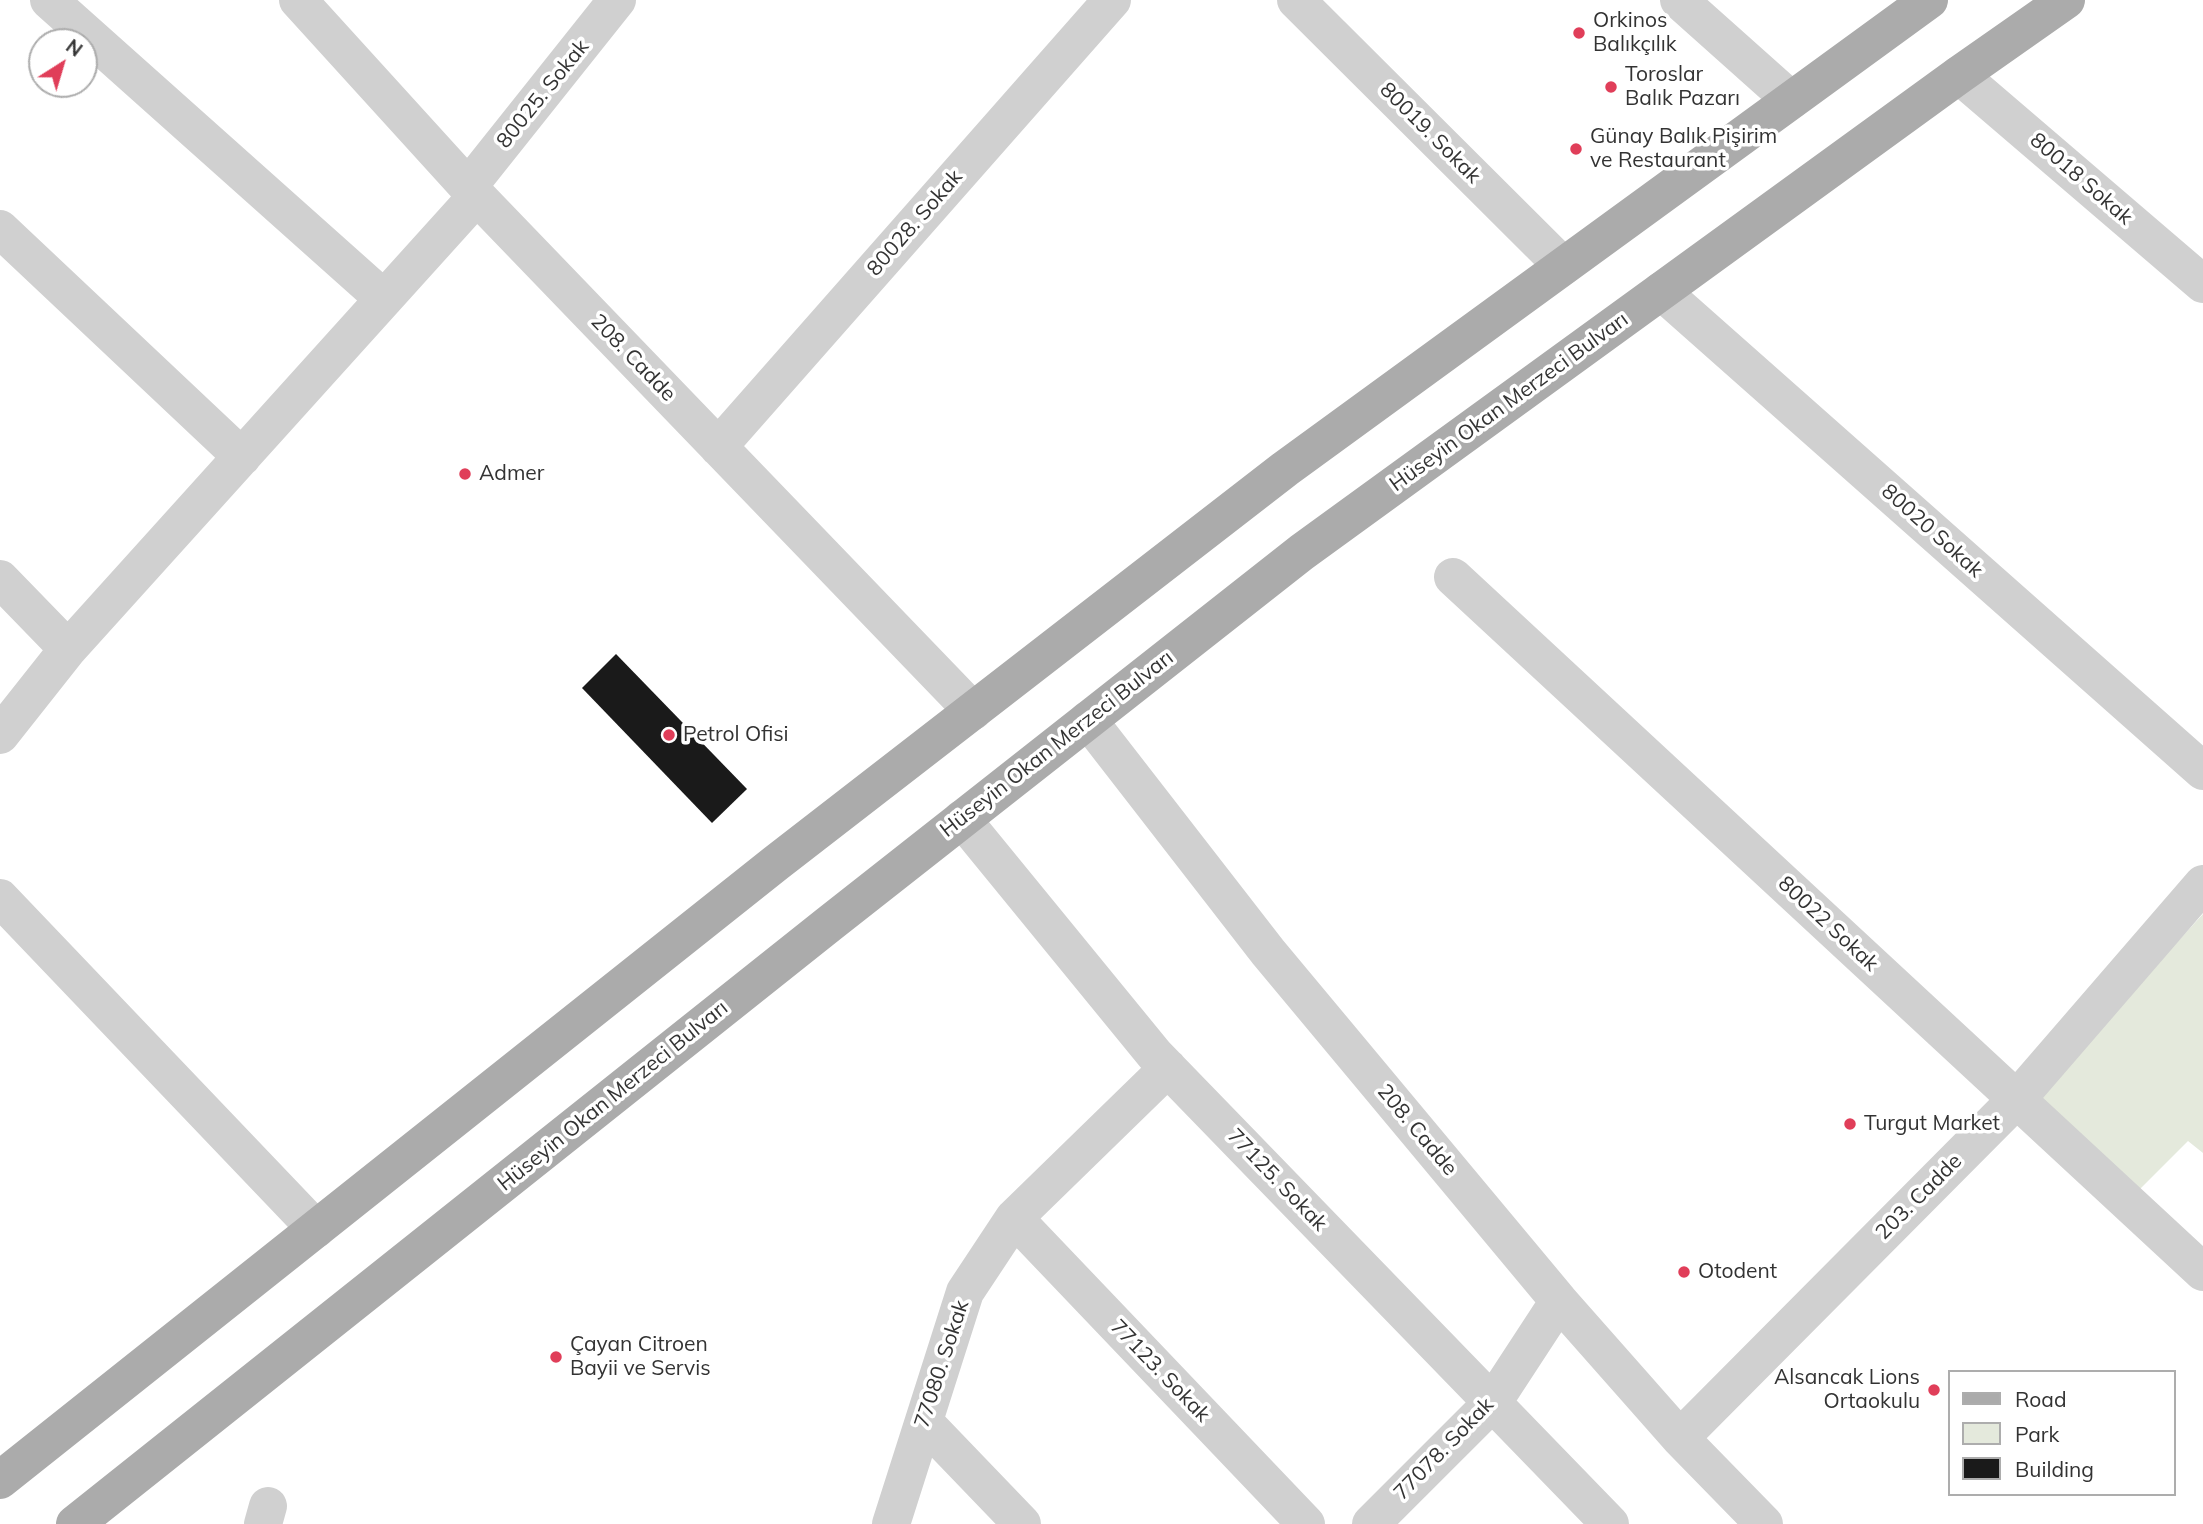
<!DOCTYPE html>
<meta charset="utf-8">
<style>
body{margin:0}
#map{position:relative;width:2203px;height:1524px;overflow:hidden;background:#fff;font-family:Mulish,sans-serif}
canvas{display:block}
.legend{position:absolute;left:1948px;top:1370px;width:228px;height:126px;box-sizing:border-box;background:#fff;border:2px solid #adadad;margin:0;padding:9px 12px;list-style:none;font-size:21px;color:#333}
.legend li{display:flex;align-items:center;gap:14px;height:35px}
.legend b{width:35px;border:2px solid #adadad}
.north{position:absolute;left:28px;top:28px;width:70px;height:70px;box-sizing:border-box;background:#fff;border:2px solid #adadad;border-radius:50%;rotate:37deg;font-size:19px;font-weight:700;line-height:28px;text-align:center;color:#333}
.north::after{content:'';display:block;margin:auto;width:24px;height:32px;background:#e03e59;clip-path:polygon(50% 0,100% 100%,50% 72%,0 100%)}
</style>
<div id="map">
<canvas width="2203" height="1524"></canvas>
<ul class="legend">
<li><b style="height:9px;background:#ababab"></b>Road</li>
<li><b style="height:19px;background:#e4e9dc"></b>Park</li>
<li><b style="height:19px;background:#1a1a1a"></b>Building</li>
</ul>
<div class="north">N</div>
</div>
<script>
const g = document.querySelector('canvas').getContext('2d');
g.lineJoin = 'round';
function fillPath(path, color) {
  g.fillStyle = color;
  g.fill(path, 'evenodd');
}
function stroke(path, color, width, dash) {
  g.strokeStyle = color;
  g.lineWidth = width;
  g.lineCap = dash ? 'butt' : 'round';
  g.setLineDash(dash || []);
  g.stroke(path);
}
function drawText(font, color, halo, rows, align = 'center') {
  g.font = font + ' Mulish,sans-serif';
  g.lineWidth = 7;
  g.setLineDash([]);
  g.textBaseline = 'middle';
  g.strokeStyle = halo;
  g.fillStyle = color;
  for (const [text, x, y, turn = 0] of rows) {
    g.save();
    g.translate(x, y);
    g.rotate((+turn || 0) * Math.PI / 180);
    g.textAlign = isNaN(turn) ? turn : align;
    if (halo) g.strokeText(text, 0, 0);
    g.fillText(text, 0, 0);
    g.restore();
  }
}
fillPath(new Path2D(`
 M 2203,914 L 2203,1153 L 2188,1141 L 2139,1190 L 2033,1099 Z`), '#e4e9dc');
fillPath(new Path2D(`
 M 616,654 L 747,789 L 712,823 L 582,688 Z`), '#1a1a1a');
stroke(new Path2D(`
 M 49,0 L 384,299
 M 298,0 L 468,187 L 973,711
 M 1296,0 L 1563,266
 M 1679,0 L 1791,100
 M 1959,75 L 2203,284
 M 468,187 L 617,0
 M 0,229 L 242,457
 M 1661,291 L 2203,771
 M 718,447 L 1112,0
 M 1453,577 L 2203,1272
 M 0,579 L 68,649
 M 1088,720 L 1268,952 L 1559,1301 L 1680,1438 L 1764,1524
 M 0,735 L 68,649 L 477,196
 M 962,819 L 1155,1055 L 1610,1524
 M 0,898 L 316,1229
 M 1014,1218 L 1306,1524
 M 924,1422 L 1022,1524
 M 1680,1438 L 2017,1099 L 2203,884
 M 263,1524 L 268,1506
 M 891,1524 L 965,1292 L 1014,1218 L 1168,1068
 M 1371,1524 L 1493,1402 L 1559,1301`), '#d0d0d0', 38);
stroke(new Path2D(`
 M 0,1480 L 776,863 L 1285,469 L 1929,0
 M 75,1524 L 829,924 L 1302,552 L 1959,75 L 2066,0`), '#ababab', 38);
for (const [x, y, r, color] of [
 [1579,33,7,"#e03e59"],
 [1611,87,7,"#e03e59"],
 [1576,149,7,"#e03e59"],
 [465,474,7,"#e03e59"],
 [669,735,7,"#e03e59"],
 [1850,1124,7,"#e03e59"],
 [1684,1272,7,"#e03e59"],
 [556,1357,7,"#e03e59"],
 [1934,1390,7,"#e03e59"]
]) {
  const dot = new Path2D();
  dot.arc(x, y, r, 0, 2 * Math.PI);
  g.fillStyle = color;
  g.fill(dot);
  stroke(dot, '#fff', 2.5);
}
drawText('21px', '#333', '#fff', [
 ["Orkinos",1593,21],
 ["Balıkçılık",1593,45],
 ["Toroslar",1625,75],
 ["Balık Pazarı",1625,99],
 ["Günay Balık Pişirim",1590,137],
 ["ve Restaurant",1590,161],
 ["Admer",479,474],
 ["Petrol Ofisi",683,735],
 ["Turgut Market",1864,1124],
 ["Otodent",1698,1272],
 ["Çayan Citroen",570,1345],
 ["Bayii ve Servis",570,1369],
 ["Alsancak Lions",1920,1378,"right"],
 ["Ortaokulu",1920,1402,"right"]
], 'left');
drawText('21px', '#333', '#fff', [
 ["80025. Sokak",543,94,-51],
 ["80019. Sokak",1430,133,45],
 ["80018 Sokak",2081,179,41],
 ["80028. Sokak",915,223,-49],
 ["208. Cadde",633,358,46],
 ["Hüseyin Okan Merzeci Bulvarı",1509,402,-36],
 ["80020 Sokak",1932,531,42],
 ["Hüseyin Okan Merzeci Bulvarı",1057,744,-38],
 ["80022 Sokak",1828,924,43],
 ["Hüseyin Okan Merzeci Bulvarı",613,1096,-39],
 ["208. Cadde",1417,1130,50],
 ["77125. Sokak",1277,1180,46],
 ["203. Cadde",1919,1197,-45],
 ["77080. Sokak",942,1364,-72],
 ["77123. Sokak",1160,1371,46],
 ["77078. Sokak",1444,1449,-46]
]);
</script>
